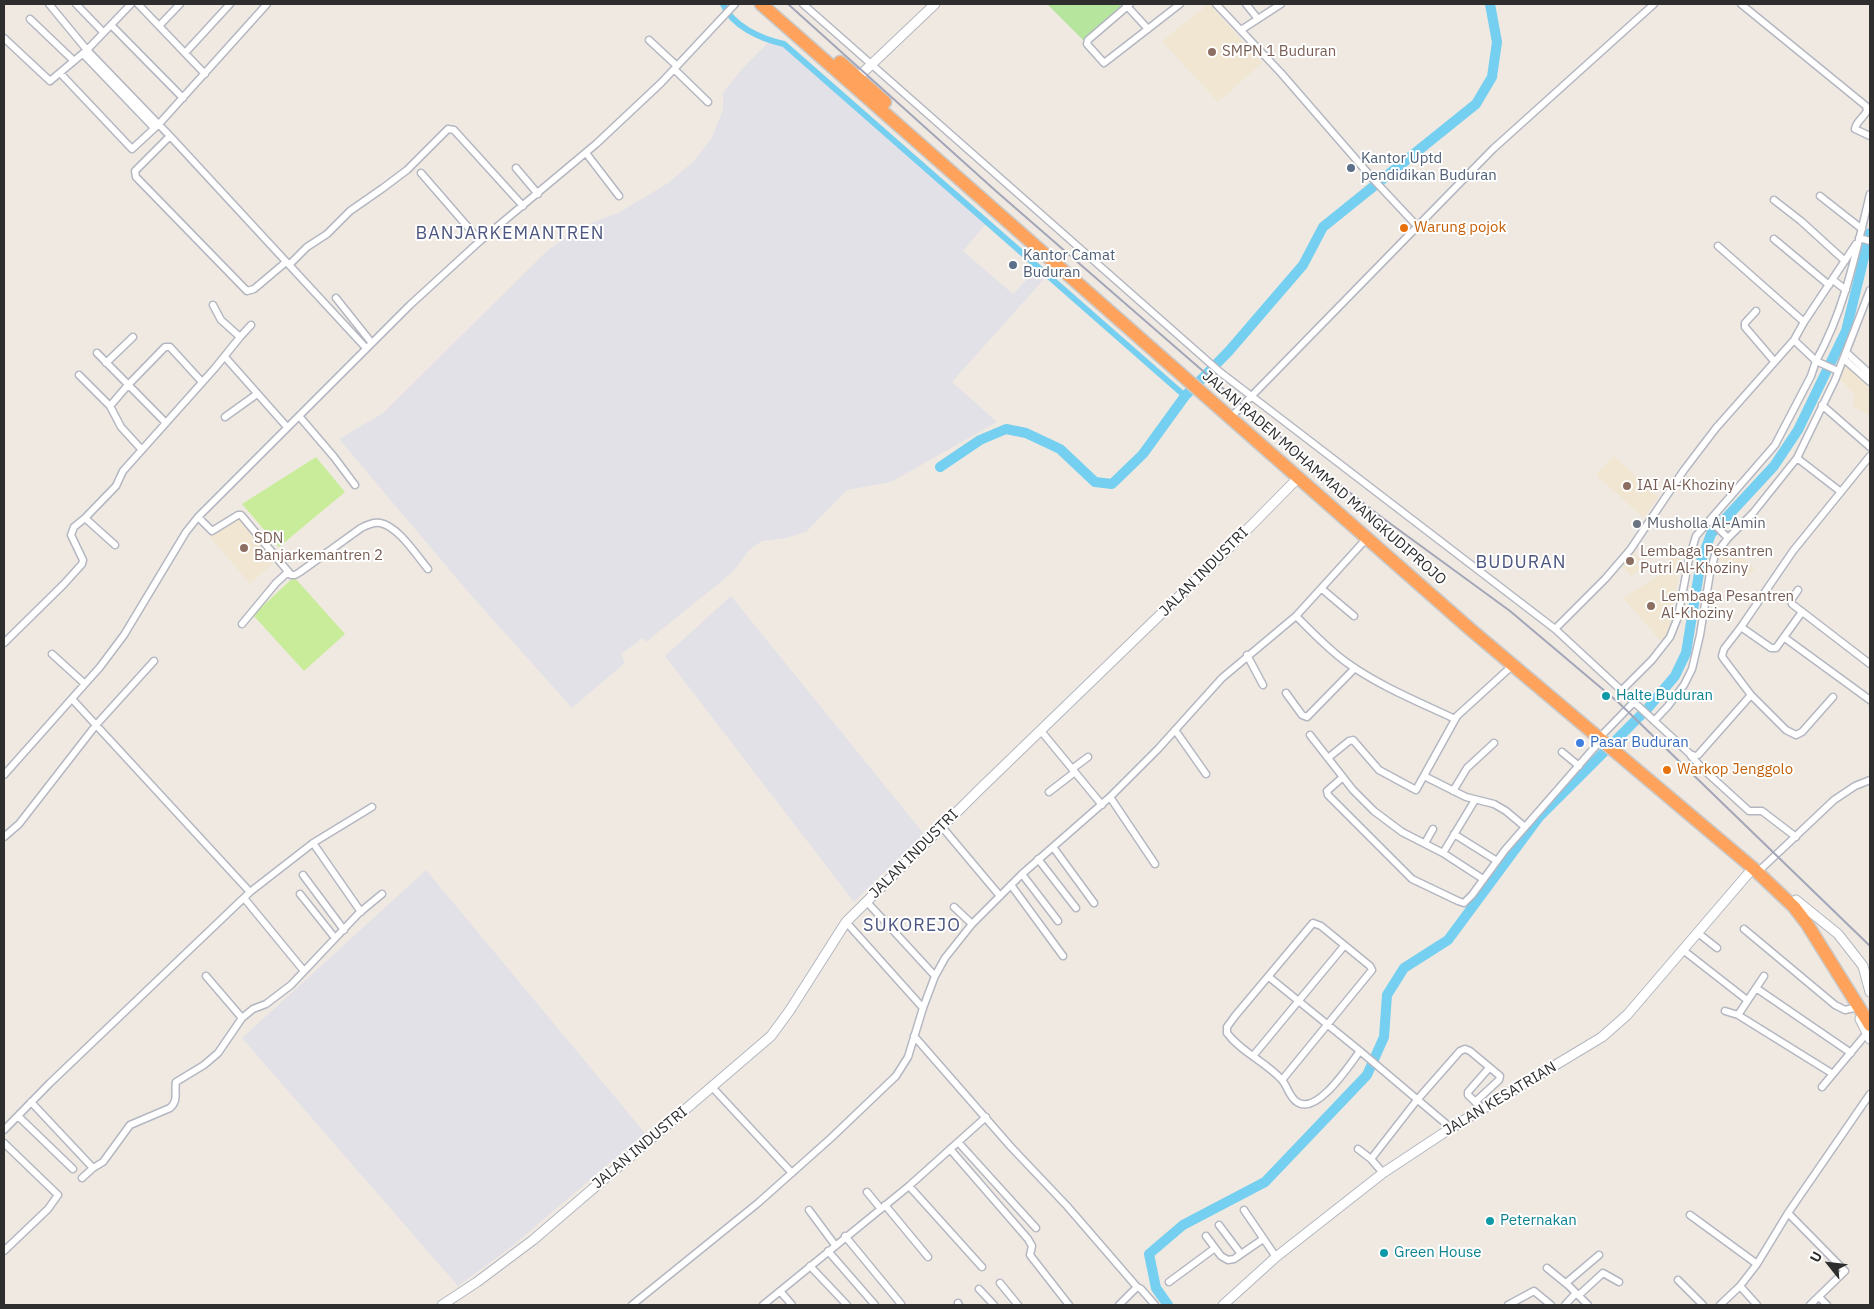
<!DOCTYPE html>
<style>
body{margin:0}
#map{position:relative;width:1874px;height:1309px;overflow:hidden;background:#efe9e1;font-family:"IBM Plex Sans",sans-serif}
canvas{display:block}
.frame{position:absolute;inset:0;border:5px solid #2e2e2e;pointer-events:none}
.north{position:absolute;left:1804px;top:1239px;width:50px;height:50px;-webkit-text-stroke:4px #fff;paint-order:stroke;rotate:299deg;font-size:14px;font-weight:700;line-height:20px;text-align:center;color:#2e2e2e}
.north::after{content:'';display:block;margin:auto;width:18px;height:22px;background:#2e2e2e;clip-path:polygon(50% 0,100% 100%,50% 72%,0 100%)}
</style>
<div id="map">
<canvas width="1874" height="1309"></canvas>
<div class="frame"></div>
<div class="north">U</div>
</div>
<script>
const g = document.querySelector('canvas').getContext('2d');
g.lineJoin = 'round';
function fillPath(path, color) {
  g.fillStyle = color;
  g.fill(path, 'evenodd');
}
function stroke(path, color, width, dash) {
  g.strokeStyle = color;
  g.lineWidth = width;
  g.lineCap = dash ? 'butt' : 'round';
  g.setLineDash(dash || []);
  g.stroke(path);
}
function drawText(font, color, halo, rows, align = 'center') {
  g.font = font + ' "IBM Plex Sans",sans-serif';
  g.lineWidth = 4;
  g.setLineDash([]);
  g.textBaseline = 'middle';
  g.strokeStyle = halo;
  g.fillStyle = color;
  for (const [text, x, y, turn = 0] of rows) {
    g.save();
    g.translate(x, y);
    g.rotate((+turn || 0) * Math.PI / 180);
    g.textAlign = isNaN(turn) ? turn : align;
    if (halo) g.strokeText(text, 0, 0);
    g.fillText(text, 0, 0);
    g.restore();
  }
}
fillPath(new Path2D(`
 M 768,43 L 784,44 L 986,224 L 963,251 L 1013,294 L 1036,270 L 1045,278 L 952,382 L 997,422 L 891,482 L 847,490 L 806,532 L 786,538 L 762,541 L 749,550 L 733,572 L 646,642 L 643,638 L 621,654 L 625,663 L 572,708 L 470,594 L 339,439 L 383,413 L 548,250 L 581,227 L 620,212 L 668,183 L 695,160 L 713,136 L 723,109 L 723,93 L 742,69 Z
 M 731,596 L 924,834 L 854,902 L 665,656 Z
 M 426,870 L 645,1133 L 511,1247 L 458,1286 L 242,1038 Z`), '#e3e1e8');
fillPath(new Path2D(`
 M 1209,4 L 1262,63 L 1218,102 L 1162,41 Z
 M 1848,357 L 1870,377 L 1870,416 L 1853,406 L 1855,395 L 1840,379 Z
 M 1614,456 L 1658,497 L 1644,518 L 1596,475 Z
 M 241,514 L 279,558 L 250,584 L 210,537 Z
 M 1631,549 L 1640,560 L 1636,563 L 1640,570 L 1631,576 L 1620,563 Z
 M 1724,550 L 1735,557 L 1737,555 L 1755,568 L 1746,578 L 1717,558 Z
 M 1671,555 L 1681,559 L 1669,630 L 1661,641 L 1623,598 L 1660,575 Z`), '#f0e6d1');
fillPath(new Path2D(`
 M 1047,4 L 1121,4 L 1122,5 L 1085,42 Z`), '#b6e59e');
fillPath(new Path2D(`
 M 316,457 L 345,492 L 279,547 L 242,504 Z
 M 294,577 L 345,634 L 304,671 L 253,615 Z`), '#c9ec9a');
stroke(new Path2D(`
 M 723,4 C 732,26 761,39 784,44 L 1185,396`), '#75cff0', 6);
stroke(new Path2D(`
 M 940,467 L 980,440 L 1006,429 L 1026,433 L 1060,449 L 1095,482 L 1112,484 L 1143,454 L 1185,396 L 1229,351 L 1303,265 L 1323,227 L 1476,104 L 1492,77 L 1497,42 L 1490,4
 M 1168,1305 L 1156,1288 L 1149,1254 L 1183,1225 L 1265,1182 L 1367,1075 L 1384,1037 L 1387,995 L 1404,968 L 1448,940 L 1539,817 L 1648,708 L 1675,676 L 1686,653 L 1701,561 L 1711,534 L 1774,466 L 1798,430 L 1846,331 L 1870,233`), '#75cff0', 10);
const street = new Path2D(`
 M 49,4 L 87,50 L 170,136 L 366,348
 M 76,4 L 103,32
 M 138,4 L 205,74
 M 803,4 L 1220,372 L 1555,629
 M 1130,4 L 1088,40 L 1087,44 L 1104,63 L 1180,4
 M 1216,4 L 1281,73 L 1373,179 L 1417,226
 M 1246,4 L 1258,19
 M 1741,4 L 1866,106 L 1867,110 C 1865,117 1856,121 1855,129 L 1870,136
 M 1126,5 L 1148,29
 M 30,19 L 74,61
 M 111,25 L 183,98
 M 159,26 L 180,4
 M 1241,30 L 1281,4
 M 4,38 L 50,81 L 87,50 L 131,4
 M 649,40 L 677,66
 M 185,53 L 230,4
 M 83,54 L 154,128
 M 674,69 L 708,102
 M 61,74 L 132,149 L 159,124 L 267,4
 M 170,136 L 135,171 L 136,177 L 247,291 L 254,289 L 286,262
 M 586,153 L 619,196
 M 516,168 L 538,194
 M 421,173 L 480,241
 M 1820,196 L 1862,229
 M 1774,200 L 1801,221 L 1845,261
 M 1859,238 L 1870,241
 M 1774,239 L 1829,285
 M 1718,246 L 1804,322 L 1794,340 L 1716,428 L 1684,470 L 1630,550 L 1605,579 L 1555,629 L 1690,754 L 1695,756 L 1698,755 L 1751,695 L 1723,658 L 1722,656 L 1724,649 L 1741,627 L 1793,551 L 1870,456
 M 289,265 L 307,247 L 327,234 L 350,211 L 383,188 L 407,170 L 448,129 L 454,130 L 523,206
 M 1833,280 L 1846,290
 M 336,298 L 371,342
 M 213,305 L 221,320 L 240,337
 M 1756,311 L 1745,323 L 1745,327 L 1774,361
 M 1804,322 L 1856,244
 M 1846,352 L 1870,374
 M 97,353 L 166,423
 M 225,357 L 287,427
 M 1844,359 L 1870,382
 M 106,363 L 133,337
 M 1838,371 L 1816,361 C 1845,309 1856,252 1870,194
 M 79,375 L 110,406 L 121,427 L 142,450
 M 1822,405 L 1870,447
 M 110,406 L 128,385 L 165,347 L 170,347 L 202,382
 M 1235,413 L 1493,149 L 1654,4
 M 299,416 L 334,457 L 355,485
 M 225,417 L 257,394
 M 1797,458 L 1841,492
 M 198,517 L 212,531 L 238,515 L 241,515 L 291,575 L 295,575 L 300,572 L 361,528 C 367,525 373,522 380,523 C 398,526 417,556 428,569
 M 85,518 L 115,545
 M 1710,520 L 1728,538
 M 1322,589 L 1354,616
 M 1798,590 L 1791,600 L 1792,604 L 1870,664
 M 1296,616 C 1312,632 1328,649 1346,662 C 1379,686 1419,702 1455,719
 M 242,624 L 276,583 L 288,572
 M 1741,627 L 1771,648 L 1776,648 L 1802,612
 M 1785,638 L 1870,700
 M 4,643 L 64,584 L 82,564 L 83,560 L 71,535 L 74,527 L 85,518 L 116,486 L 123,471 L 215,368 L 240,337 L 251,325
 M 52,654 L 85,684
 M 1247,655 L 1263,685
 M 1622,690 L 1652,660 L 1670,637 L 1678,617 L 1689,559 L 1696,536 L 1775,445 L 1811,376 L 1816,361 L 1794,340
 M 1286,693 L 1302,715 L 1307,717 L 1355,668
 M 1751,695 L 1786,730 L 1796,735 L 1802,732 L 1833,697
 M 72,699 L 250,892
 M 1654,721 L 1668,706 L 1684,685 L 1692,669 L 1700,635 L 1710,573 L 1715,555 L 1728,538 L 1753,513 L 1797,458 L 1835,380 L 1870,290
 M 1175,730 L 1206,774
 M 1041,731 L 1102,805
 M 1604,733 L 1634,702
 M 1310,735 L 1353,790 L 1374,811 L 1402,832 L 1443,853 L 1483,879
 M 1562,752 L 1579,766
 M 1691,756 L 1704,770 L 1749,811 L 1762,811 L 1796,837
 M 1328,758 L 1349,741 L 1353,740 L 1379,770 L 1416,790 L 1457,716 L 1513,665
 M 1072,769 L 1088,757
 M 4,775 L 100,667 L 124,635 L 186,532 L 198,517 L 410,305 L 480,241 L 596,144 L 661,83 L 735,4
 M 1424,776 L 1466,797 L 1494,804 L 1506,811 L 1525,827
 M 1343,777 L 1327,791 L 1328,795 L 1412,879 L 1458,901 L 1464,903 L 1472,895 L 1505,850 L 1601,740
 M 1453,791 L 1467,768 L 1494,743
 M 1049,792 L 1075,772
 M 1110,797 L 1155,864
 M 942,827 L 1000,896
 M 1454,834 L 1497,861
 M 4,837 L 19,824 L 96,725 L 154,661
 M 313,843 L 361,912
 M 1425,843 L 1433,829
 M 1053,847 L 1094,903
 M 1443,853 L 1475,800
 M 1038,859 L 1076,908
 M 1762,868 L 1834,800 L 1855,786 L 1870,780
 M 1022,874 L 1058,921
 M 303,875 L 344,930
 M 1011,885 L 1063,956
 M 300,894 L 335,938
 M 244,898 L 304,971
 M 866,901 L 935,976
 M 954,907 L 972,924
 M 846,922 L 923,1008
 M 1744,929 L 1835,1005 L 1845,1010 L 1854,1008
 M 1698,933 L 1717,948
 M 1683,950 L 1747,1000
 M 206,976 L 242,1018
 M 1269,977 L 1360,1051 L 1451,1128
 M 1756,988 L 1851,1053
 M 1725,1011 L 1738,1015 L 1833,1074
 M 1738,1015 L 1764,976
 M 914,1036 L 1011,1147 L 1067,1206 L 1137,1287 L 1141,1289 L 1155,1305
 M 1253,1056 L 1344,946
 M 1282,1080 L 1372,970 L 1370,966 L 1321,926 L 1313,923 L 1235,1016 L 1227,1027 L 1227,1033 C 1241,1052 1266,1062 1282,1080 C 1288,1087 1289,1097 1297,1102 C 1317,1116 1350,1064 1360,1051
 M 712,1087 L 792,1173
 M 1822,1087 L 1867,1033
 M 31,1102 L 93,1168 L 82,1178
 M 1483,1109 L 1468,1095 L 1468,1092 L 1489,1068
 M 18,1116 L 73,1169
 M 4,1130 L 50,1083 L 250,892 L 313,843 L 372,807
 M 958,1142 L 1036,1228
 M 4,1143 L 58,1195 L 48,1209 L 4,1251
 M 950,1149 L 1028,1239 L 1032,1246 L 1030,1255 L 1069,1305
 M 1358,1149 L 1371,1159 L 1417,1100 L 1460,1051 L 1465,1049 L 1470,1051 L 1500,1076 L 1499,1080 L 1475,1102
 M 1371,1159 L 1383,1173
 M 93,1168 L 103,1162 L 130,1125 L 170,1108 C 179,1100 174,1092 176,1082 L 204,1065 L 218,1053 L 242,1018 L 253,1009 L 266,1004 L 291,985 L 359,913 L 382,894
 M 909,1186 L 982,1267
 M 867,1192 L 881,1209
 M 885,1205 L 928,1257
 M 809,1210 L 835,1245
 M 1244,1210 L 1276,1257
 M 1788,1213 L 1845,1271 L 1810,1305
 M 1690,1215 L 1757,1264
 M 1219,1225 L 1241,1254
 M 845,1236 L 901,1304
 M 1206,1236 L 1221,1256 L 1228,1260 L 1234,1259 L 1263,1239
 M 828,1251 L 875,1305
 M 810,1266 L 847,1305
 M 1547,1268 L 1569,1286 L 1588,1305
 M 1678,1280 L 1703,1305
 M 1169,1282 L 1215,1248
 M 1000,1283 L 1018,1305
 M 1566,1283 L 1599,1255
 M 1740,1286 L 1757,1305
 M 979,1289 L 994,1305
 M 780,1291 L 792,1305
 M 1579,1295 L 1603,1273 L 1619,1282
 M 1819,1297 L 1827,1305
 M 958,1303 L 959,1305
 M 632,1305 L 758,1203 L 831,1138 L 896,1076 L 908,1057 L 923,1008 L 935,976 L 945,958 L 972,924 L 1022,874 L 1110,797 L 1158,749 L 1222,678 L 1296,616 L 1367,538
 M 763,1305 L 909,1186 L 986,1117
 M 1119,1305 L 1137,1287
 M 1508,1305 L 1534,1291 L 1551,1305
 M 1565,1305 L 1576,1293
 M 1720,1305 L 1740,1286 L 1757,1264 L 1788,1213 L 1870,1094`);
const secondary = new Path2D(`
 M 854,81 L 935,4
 M 1796,900 L 1838,934 L 1863,966 L 1870,992
 M 1860,1019 L 1870,1039
 M 442,1305 L 477,1282 L 533,1240 L 771,1036 L 790,1010 L 846,922 L 980,789 L 1226,551 L 1298,478
 M 1223,1305 L 1276,1257 L 1383,1173 L 1451,1128 L 1602,1037 L 1627,1015 L 1753,868`);
const highway = new Path2D(`
 M 761,4 L 1470,629 L 1753,868 L 1794,907 L 1807,924 L 1870,1025
 M 840,62 L 885,102`);
stroke(street, '#b4b7c1', 9);
stroke(secondary, '#b4b7c1', 11);
stroke(highway, '#c9c9c9', 15);
stroke(street, '#fff', 6);
stroke(secondary, '#fff', 9);
stroke(highway, '#ffa35c', 12);
stroke(new Path2D(`
 M 788,4 L 997,192 L 1242,405 L 1323,472 L 1384,519 L 1510,611 L 1619,703 L 1870,946`), '#a3a6b8', 2);
for (const [x, y, r, color] of [
 [1212,52,5,"#8d6e63"],
 [1351,168,5,"#5c6f8a"],
 [1404,228,5,"#e8710a"],
 [1013,265,5,"#5c6f8a"],
 [1627,486,5,"#8d6e63"],
 [1637,524,5,"#6b7280"],
 [244,548,5,"#8d6e63"],
 [1630,561,5,"#8d6e63"],
 [1651,606,5,"#8d6e63"],
 [1606,696,5,"#0f9aa8"],
 [1580,743,5,"#3f7fe0"],
 [1667,770,5,"#e8710a"],
 [1490,1221,5,"#0f9aa8"],
 [1384,1253,5,"#0f9aa8"]
]) {
  const dot = new Path2D();
  dot.arc(x, y, r, 0, 2 * Math.PI);
  g.fillStyle = color;
  g.fill(dot);
  stroke(dot, '#fff', 2);
}
drawText('15px', '#785e54', '#fff', [
 ["SMPN 1 Buduran",1222,52],
 ["IAI Al-Khoziny",1637,486],
 ["SDN",254,539],
 ["Banjarkemantren 2",254,556],
 ["Lembaga Pesantren",1640,552],
 ["Putri Al-Khoziny",1640,569],
 ["Lembaga Pesantren",1661,597],
 ["Al-Khoziny",1661,614]
], 'left');
drawText('15px', '#4e5e75', '#fff', [
 ["Kantor Uptd",1361,159],
 ["pendidikan Buduran",1361,176],
 ["Kantor Camat",1023,256],
 ["Buduran",1023,273]
], 'left');
drawText('15px', '#c56008', '#fff', [
 ["Warung pojok",1414,228],
 ["Warkop Jenggolo",1677,770]
], 'left');
drawText('15px', '#2e2e2e', '#fff', [
 ["JALAN RADEN MOHAMMAD MANGKUDIPROJO",1324,478,41],
 ["JALAN INDUSTRI",1204,572,-45],
 ["JALAN INDUSTRI",914,854,-45],
 ["JALAN KESATRIAN",1500,1099,-31],
 ["JALAN INDUSTRI",640,1148,-40]
]);
drawText('15px', '#5b616d', '#fff', [
 ["Musholla Al-Amin",1647,524]
], 'left');
drawText('15px', '#0d838f', '#fff', [
 ["Halte Buduran",1616,696],
 ["Peternakan",1500,1221],
 ["Green House",1394,1253]
], 'left');
drawText('15px', '#366cbe', '#fff', [
 ["Pasar Buduran",1590,743]
], 'left');
g.letterSpacing = '1px';
drawText('18px', '#4d5680', '#fff', [
 ["BANJARKEMANTREN",510,234],
 ["BUDURAN",1521,563],
 ["SUKOREJO",912,926]
]);
g.letterSpacing = '0px';
</script>
